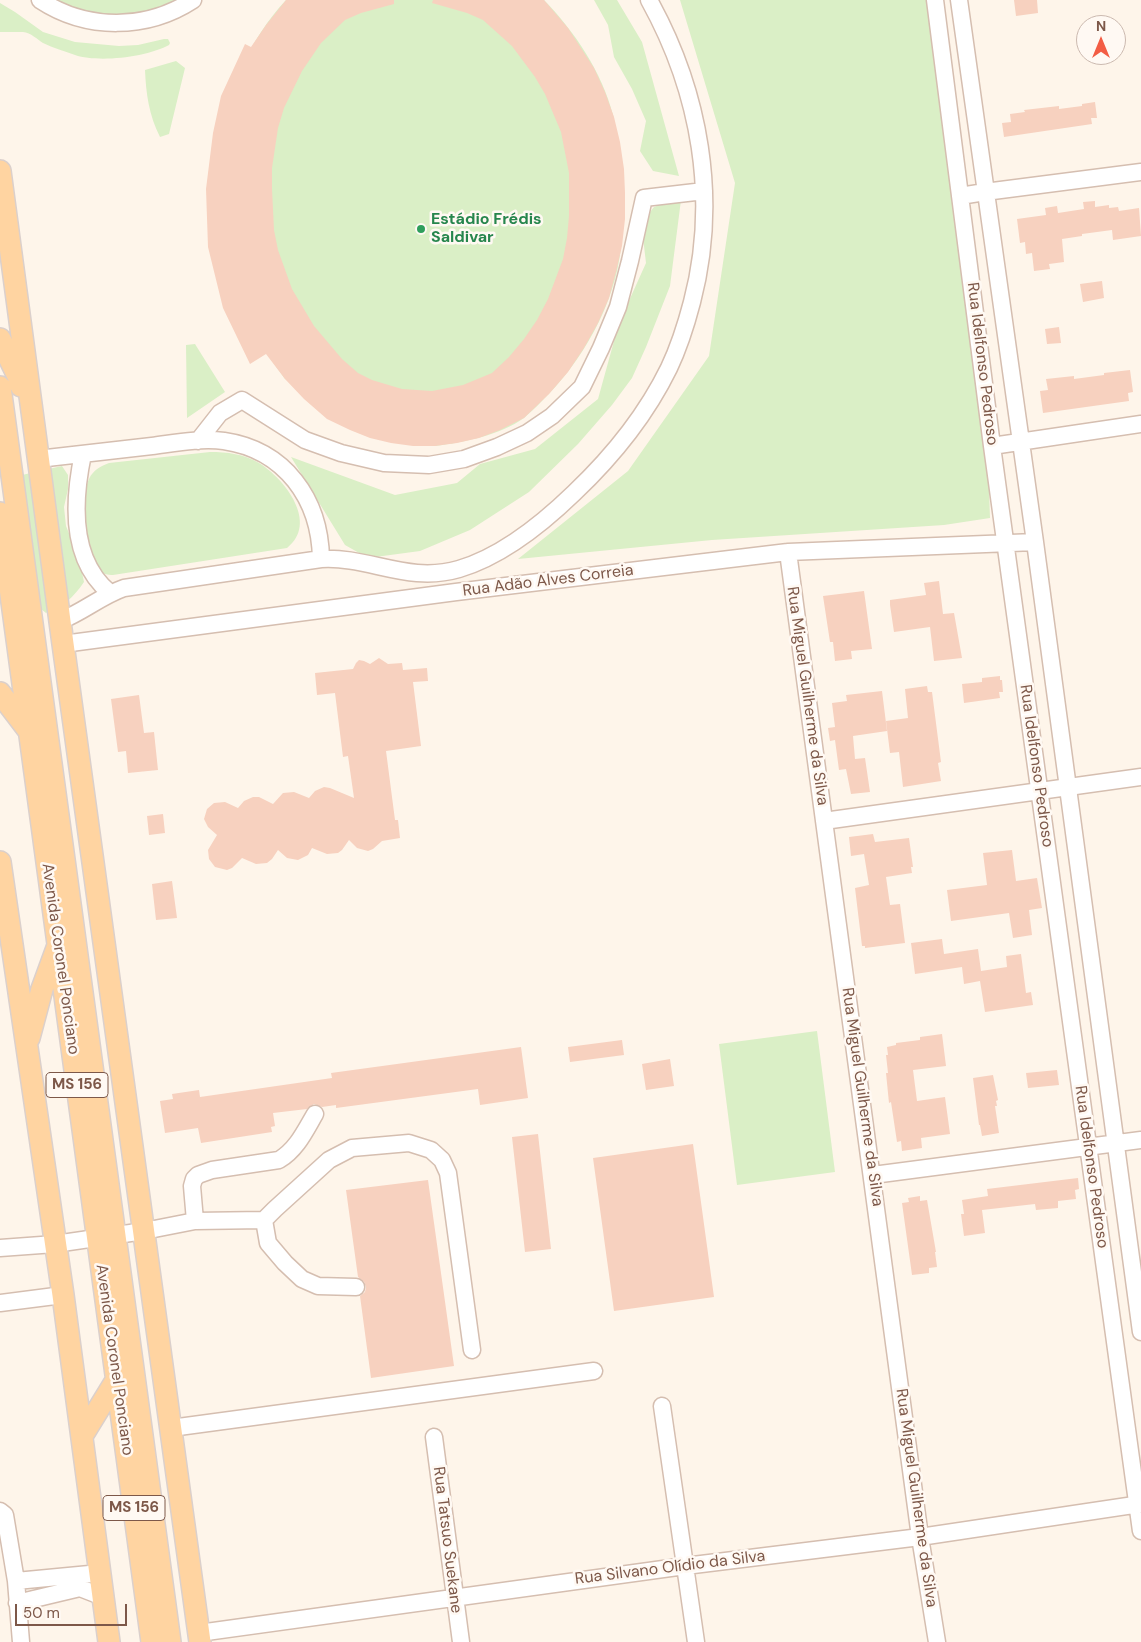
<!DOCTYPE html>
<meta charset="utf-8">
<style>
body{margin:0}
#map{position:relative;width:1141px;height:1642px;overflow:hidden;background:#fef5ea;font-family:"DM Sans",sans-serif}
canvas{display:block}
.north{position:absolute;left:1076px;top:15px;width:50px;height:50px;box-sizing:border-box;background:#fff9f3;border:1px solid #cbb9af;border-radius:50%;rotate:0deg;font-size:14px;font-weight:700;line-height:20px;text-align:center;color:#7d5849}
.north::after{content:'';display:block;margin:auto;width:18px;height:22px;background:#f35d44;clip-path:polygon(50% 0,100% 100%,50% 72%,0 100%)}
.scale{position:absolute;left:15px;top:1604px;width:112px;height:22px;box-sizing:border-box;border:2px solid #7d5849;border-top:0;padding-left:6px;font-size:15px;line-height:18px;white-space:nowrap;color:#7d5849;-webkit-text-stroke:4px #fff9f3;paint-order:stroke}
</style>
<div id="map">
<canvas width="1141" height="1642"></canvas>
<div class="north">N</div>
<div class="scale">50 m</div>
</div>
<script>
const g = document.querySelector('canvas').getContext('2d');
g.lineJoin = 'round';
function fillPath(path, color) {
  g.fillStyle = color;
  g.fill(path, 'evenodd');
}
function stroke(path, color, width, dash) {
  g.strokeStyle = color;
  g.lineWidth = width;
  g.lineCap = dash ? 'butt' : 'round';
  g.setLineDash(dash || []);
  g.stroke(path);
}
function drawText(font, color, halo, rows, align = 'center') {
  g.font = font + ' "DM Sans",sans-serif';
  g.lineWidth = 5;
  g.setLineDash([]);
  g.textBaseline = 'middle';
  g.strokeStyle = halo;
  g.fillStyle = color;
  for (const [text, x, y, turn = 0] of rows) {
    g.save();
    g.translate(x, y);
    g.rotate((+turn || 0) * Math.PI / 180);
    g.textAlign = isNaN(turn) ? turn : align;
    if (halo) g.strokeText(text, 0, 0);
    g.fillText(text, 0, 0);
    g.restore();
  }
}
fillPath(new Path2D(`
 M 56,0 L 177,0 C 139,21 94,18 56,0 Z
 M 286,0 L 544,0 C 575,32 602,72 613,115 C 615,122 615,131 615,138 C 616,152 617,165 618,179 C 619,194 620,210 620,225 C 621,232 622,240 621,247 C 615,305 582,362 541,402 C 536,407 530,413 524,418 C 500,435 465,442 435,446 L 285,379 L 254,336 L 242,65 C 254,42 268,19 286,0 Z
 M 594,0 L 617,0 L 642,42 L 679,176 L 653,171 L 640,151 L 646,121 L 632,89 L 614,57 L 608,25 Z
 M 680,0 L 928,0 L 987,430 L 990,518 L 944,525 L 712,540 L 518,559 L 628,471 L 709,356 L 735,183 Z
 M 0,3 L 15,12 L 43,32 L 75,42 L 119,46 L 138,45 L 164,39 L 168,39 L 170,43 L 169,45 C 147,57 99,63 75,55 C 65,51 53,48 43,43 C 37,39 31,33 23,32 C 16,32 8,32 0,32 Z
 M 176,61 L 185,68 L 169,134 L 160,137 C 149,115 146,94 145,70 Z
 M 674,200 L 681,200 L 670,286 L 646,347 L 632,378 L 612,405 L 578,444 L 529,492 L 470,530 L 420,551 L 368,558 L 345,545 L 291,457 L 395,495 L 457,483 L 480,464 L 535,449 L 598,399 L 619,323 L 646,263 L 642,229 L 646,217 L 654,207 Z
 M 195,344 L 225,392 L 187,418 L 186,345 Z
 M 210,452 C 227,452 244,454 259,463 C 285,479 319,523 287,548 L 113,575 C 108,575 102,574 99,570 C 87,554 80,497 89,479 C 93,470 101,466 109,463 Z
 M 62,466 L 68,475 L 68,489 L 64,507 L 66,526 L 79,558 L 84,582 C 73,598 64,606 46,613 L 41,609 L 22,475 Z
 M 817,1031 L 835,1172 L 737,1185 L 719,1044 Z`), '#daefc6');
fillPath(new Path2D(`
 M 286,0 L 394,0 L 394,4 L 361,13 L 345,20 L 321,43 L 302,71 L 284,108 L 278,128 L 272,168 L 272,189 L 274,230 L 278,250 L 292,289 L 314,326 L 342,359 L 358,373 L 372,380 L 402,389 L 432,391 L 463,385 L 492,373 L 509,357 L 524,339 L 537,320 L 548,299 L 563,259 L 567,238 L 569,216 L 569,173 L 561,132 L 545,94 L 535,77 L 512,46 L 483,20 L 467,13 L 432,3 L 433,0 L 544,0 L 568,28 L 594,68 L 605,92 L 614,117 L 620,142 L 624,169 L 625,193 L 625,219 L 622,246 L 616,272 L 609,298 L 598,323 L 584,348 L 568,372 L 549,394 L 524,418 L 500,430 L 479,438 L 457,443 L 435,446 L 413,446 L 391,443 L 370,438 L 350,430 L 327,419 L 304,399 L 285,379 L 266,354 L 250,364 L 223,308 L 208,247 L 206,189 L 213,133 L 221,96 L 245,44 L 251,47 L 266,25 Z
 M 1014,0 L 1037,0 L 1038,13 L 1016,16 Z
 M 1095,102 L 1097,118 L 1091,118 L 1092,124 L 1004,137 L 1002,123 L 1011,122 L 1010,114 L 1025,112 L 1024,110 L 1059,106 L 1059,109 L 1082,106 L 1082,104 Z
 M 1095,201 L 1095,207 L 1109,205 L 1109,208 L 1118,207 L 1119,211 L 1139,208 L 1141,236 L 1113,240 L 1112,230 L 1082,234 L 1082,236 L 1062,239 L 1064,262 L 1049,264 L 1050,269 L 1034,271 L 1032,253 L 1026,254 L 1025,242 L 1020,243 L 1017,219 L 1046,215 L 1045,208 L 1057,206 L 1058,213 L 1084,209 L 1083,202 Z
 M 1102,281 L 1104,298 L 1083,302 L 1080,284 Z
 M 1059,327 L 1061,343 L 1047,344 L 1045,329 Z
 M 1130,370 L 1133,392 L 1128,393 L 1129,401 L 1043,413 L 1040,391 L 1048,390 L 1046,379 L 1074,376 L 1074,379 L 1104,375 L 1104,373 Z
 M 939,581 L 943,614 L 954,613 L 962,658 L 934,661 L 930,627 L 894,632 L 890,605 L 890,600 L 926,595 L 924,583 Z
 M 864,591 L 872,649 L 851,651 L 852,659 L 835,661 L 833,642 L 830,642 L 823,596 Z
 M 379,658 L 388,664 L 402,663 L 403,670 L 427,668 L 428,681 L 413,682 L 421,746 L 386,751 L 395,820 L 398,820 L 400,838 L 382,841 L 373,849 L 368,851 L 357,848 L 349,840 L 342,850 L 338,853 L 327,854 L 312,848 L 308,855 L 298,860 L 287,858 L 278,850 L 272,859 L 267,863 L 256,864 L 242,858 L 232,868 L 227,870 L 215,867 L 209,859 L 208,850 L 217,835 L 208,827 L 204,819 L 207,809 L 214,803 L 225,802 L 238,808 L 244,801 L 253,797 L 259,797 L 273,804 L 283,793 L 294,792 L 309,798 L 315,791 L 324,787 L 330,788 L 354,798 L 348,756 L 343,757 L 335,693 L 317,695 L 315,673 L 353,669 L 356,663 L 359,660 L 364,661 L 370,664 Z
 M 1000,676 L 1000,680 L 1002,680 L 1003,692 L 999,692 L 1000,698 L 964,703 L 962,684 L 982,682 L 982,678 Z
 M 927,686 L 928,692 L 932,692 L 941,762 L 938,763 L 941,781 L 903,787 L 899,752 L 890,753 L 886,721 L 908,718 L 905,689 Z
 M 882,691 L 887,731 L 853,736 L 855,759 L 865,758 L 870,792 L 851,794 L 846,769 L 839,770 L 835,740 L 830,741 L 828,728 L 835,727 L 832,703 L 847,701 L 846,695 Z
 M 139,695 L 144,733 L 154,732 L 158,770 L 128,773 L 126,751 L 118,752 L 111,699 Z
 M 163,814 L 165,833 L 149,835 L 147,816 Z
 M 873,834 L 875,842 L 909,838 L 913,867 L 911,867 L 912,873 L 886,877 L 890,905 L 900,904 L 905,943 L 865,948 L 865,946 L 862,946 L 855,888 L 869,885 L 864,854 L 851,856 L 849,837 Z
 M 1012,850 L 1016,881 L 1037,878 L 1042,908 L 1029,910 L 1032,935 L 1013,938 L 1009,913 L 951,921 L 947,890 L 987,885 L 983,853 Z
 M 172,881 L 177,918 L 156,920 L 152,884 Z
 M 942,939 L 944,954 L 978,949 L 981,971 L 1007,967 L 1006,956 L 1021,954 L 1026,993 L 1031,992 L 1033,1005 L 985,1012 L 980,981 L 964,984 L 962,967 L 915,974 L 911,943 Z
 M 942,1034 L 946,1066 L 913,1070 L 917,1101 L 945,1097 L 950,1134 L 921,1138 L 922,1148 L 902,1151 L 901,1141 L 897,1142 L 891,1102 L 889,1103 L 886,1073 L 888,1073 L 886,1055 L 888,1055 L 887,1047 L 896,1045 L 896,1043 L 920,1040 L 920,1037 Z
 M 622,1040 L 624,1055 L 570,1062 L 568,1047 Z
 M 521,1047 L 528,1098 L 480,1105 L 478,1089 L 336,1108 L 336,1105 L 322,1107 L 314,1104 L 307,1109 L 273,1113 L 275,1126 L 271,1127 L 272,1132 L 201,1143 L 198,1128 L 165,1133 L 160,1101 L 173,1099 L 172,1094 L 199,1090 L 200,1097 L 332,1078 L 331,1073 Z
 M 670,1059 L 674,1086 L 646,1090 L 642,1064 Z
 M 1057,1070 L 1059,1085 L 1028,1088 L 1026,1073 Z
 M 993,1075 L 998,1100 L 996,1101 L 997,1106 L 995,1106 L 999,1133 L 982,1136 L 980,1125 L 979,1125 L 973,1078 Z
 M 538,1134 L 551,1249 L 525,1252 L 512,1137 Z
 M 693,1144 L 714,1297 L 614,1311 L 593,1158 Z
 M 1078,1178 L 1079,1189 L 1075,1190 L 1076,1199 L 1058,1201 L 1058,1208 L 1036,1210 L 1035,1204 L 982,1210 L 985,1233 L 964,1236 L 961,1214 L 964,1214 L 962,1200 L 988,1196 L 987,1189 Z
 M 428,1180 L 454,1366 L 371,1378 L 360,1296 L 365,1292 L 366,1287 L 364,1282 L 358,1277 L 346,1190 Z
 M 920,1196 L 920,1201 L 927,1200 L 936,1252 L 935,1252 L 937,1267 L 929,1268 L 929,1273 L 912,1275 L 902,1203 L 909,1202 L 908,1198 Z`), '#f7d1bf');
const minor = new Path2D(`
 M 40,0 C 87,31 147,30 193,0
 M 935,0 L 992,446 L 1141,1531
 M 959,0 L 1035,542 L 1141,1332
 M 960,196 L 985,192 L 1141,172
 M 198,441 L 220,413 L 242,400 L 305,440 L 341,453 L 384,463 L 429,465 L 464,459 L 497,447 L 527,433 L 552,416 L 582,387 L 601,348 L 618,307 L 630,261 L 644,198 L 704,191
 M 992,446 L 1141,424
 M 83,454 C 73,501 70,560 110,593
 M 38,459 C 76,455 114,450 152,446 C 175,443 200,438 224,441 C 285,450 320,499 321,559
 M 788,552 L 920,1537 L 937,1642
 M 60,621 C 83,612 101,596 124,588 L 321,559 C 369,556 408,584 459,569 C 503,556 542,524 574,493 C 612,457 646,415 669,368 C 679,347 686,325 692,302 C 719,199 700,92 649,0
 M 63,644 L 456,592 L 788,552 L 1035,542
 M 824,821 L 1141,777
 M 873,1175 L 1141,1140
 M 264,1220 L 268,1243 L 285,1263 L 302,1279 L 318,1286 L 356,1287
 M 195,1221 L 192,1186 L 194,1179 L 198,1175 L 212,1170 L 279,1160 C 297,1149 305,1131 315,1114
 M 0,1248 L 55,1244 L 144,1231 L 195,1221 L 264,1220 L 275,1209 L 329,1160 L 352,1148 L 409,1143 L 431,1150 L 442,1160 L 448,1173 L 472,1350
 M 0,1303 L 63,1295
 M 662,1406 L 696,1642
 M 171,1428 L 594,1371
 M 434,1437 L 461,1642
 M 0,1511 L 5,1515 L 16,1581 L 21,1642
 M 16,1581 L 100,1573
 M 17,1603 L 80,1588 L 103,1597
 M 199,1633 L 685,1566 L 920,1537 L 1141,1504`);
const major = new Path2D(`
 M 0,171 L 63,644 L 200,1642
 M 0,339 L 18,376 L 21,386
 M 0,387 L 170,1642
 M 0,513 L 152,1642
 M 0,693 L 29,731
 M 0,862 L 63,1295 L 109,1642
 M 29,1038 L 42,989 L 57,948
 M 82,1436 L 117,1379`);
stroke(minor, '#d5beb0', 19);
stroke(major, '#dbd0cc', 24);
stroke(minor, '#fff', 16);
stroke(major, '#ffd4a1', 21);
for (const [x, y, r, color] of [
 [421,229,5,"#2e9e5b"]
]) {
  const dot = new Path2D();
  dot.arc(x, y, r, 0, 2 * Math.PI);
  g.fillStyle = color;
  g.fill(dot);
  stroke(dot, '#fff9f3', 2);
}
for (const [x, y, w] of [
 [77,1085,62],
 [134,1508,62]
]) {
  const box = new Path2D();
  box.roundRect(x - w / 2, y - 12.5, w, 25, 4);
  g.fillStyle = '#fff9f3';
  g.fill(box);
  stroke(box, '#7d5849', 1);
}
drawText('bold 15px', '#7d5849', null, [
 ["MS 156",77,1085],
 ["MS 156",134,1508]
]);
drawText('bold 16px', '#27864d', '#fff9f3', [
 ["Estádio Frédis",431,220],
 ["Saldivar",431,238]
], 'left');
drawText('16px', '#7d5849', '#fff9f3', [
 ["Rua Idelfonso Pedroso",982,364,83],
 ["Rua Adão Alves Correia",548,581,-7],
 ["Rua Miguel Guilherme da Silva",807,696,82],
 ["Rua Idelfonso Pedroso",1036,766,82],
 ["Avenida Coronel Ponciano",60,959,82],
 ["Rua Miguel Guilherme da Silva",862,1097,82],
 ["Rua Idelfonso Pedroso",1091,1167,82],
 ["Avenida Coronel Ponciano",114,1360,82],
 ["Rua Miguel Guilherme da Silva",916,1498,82],
 ["Rua Tatsuo Suekane",447,1540,83],
 ["Rua Silvano Olídio da Silva",670,1568,-7]
]);
</script>
